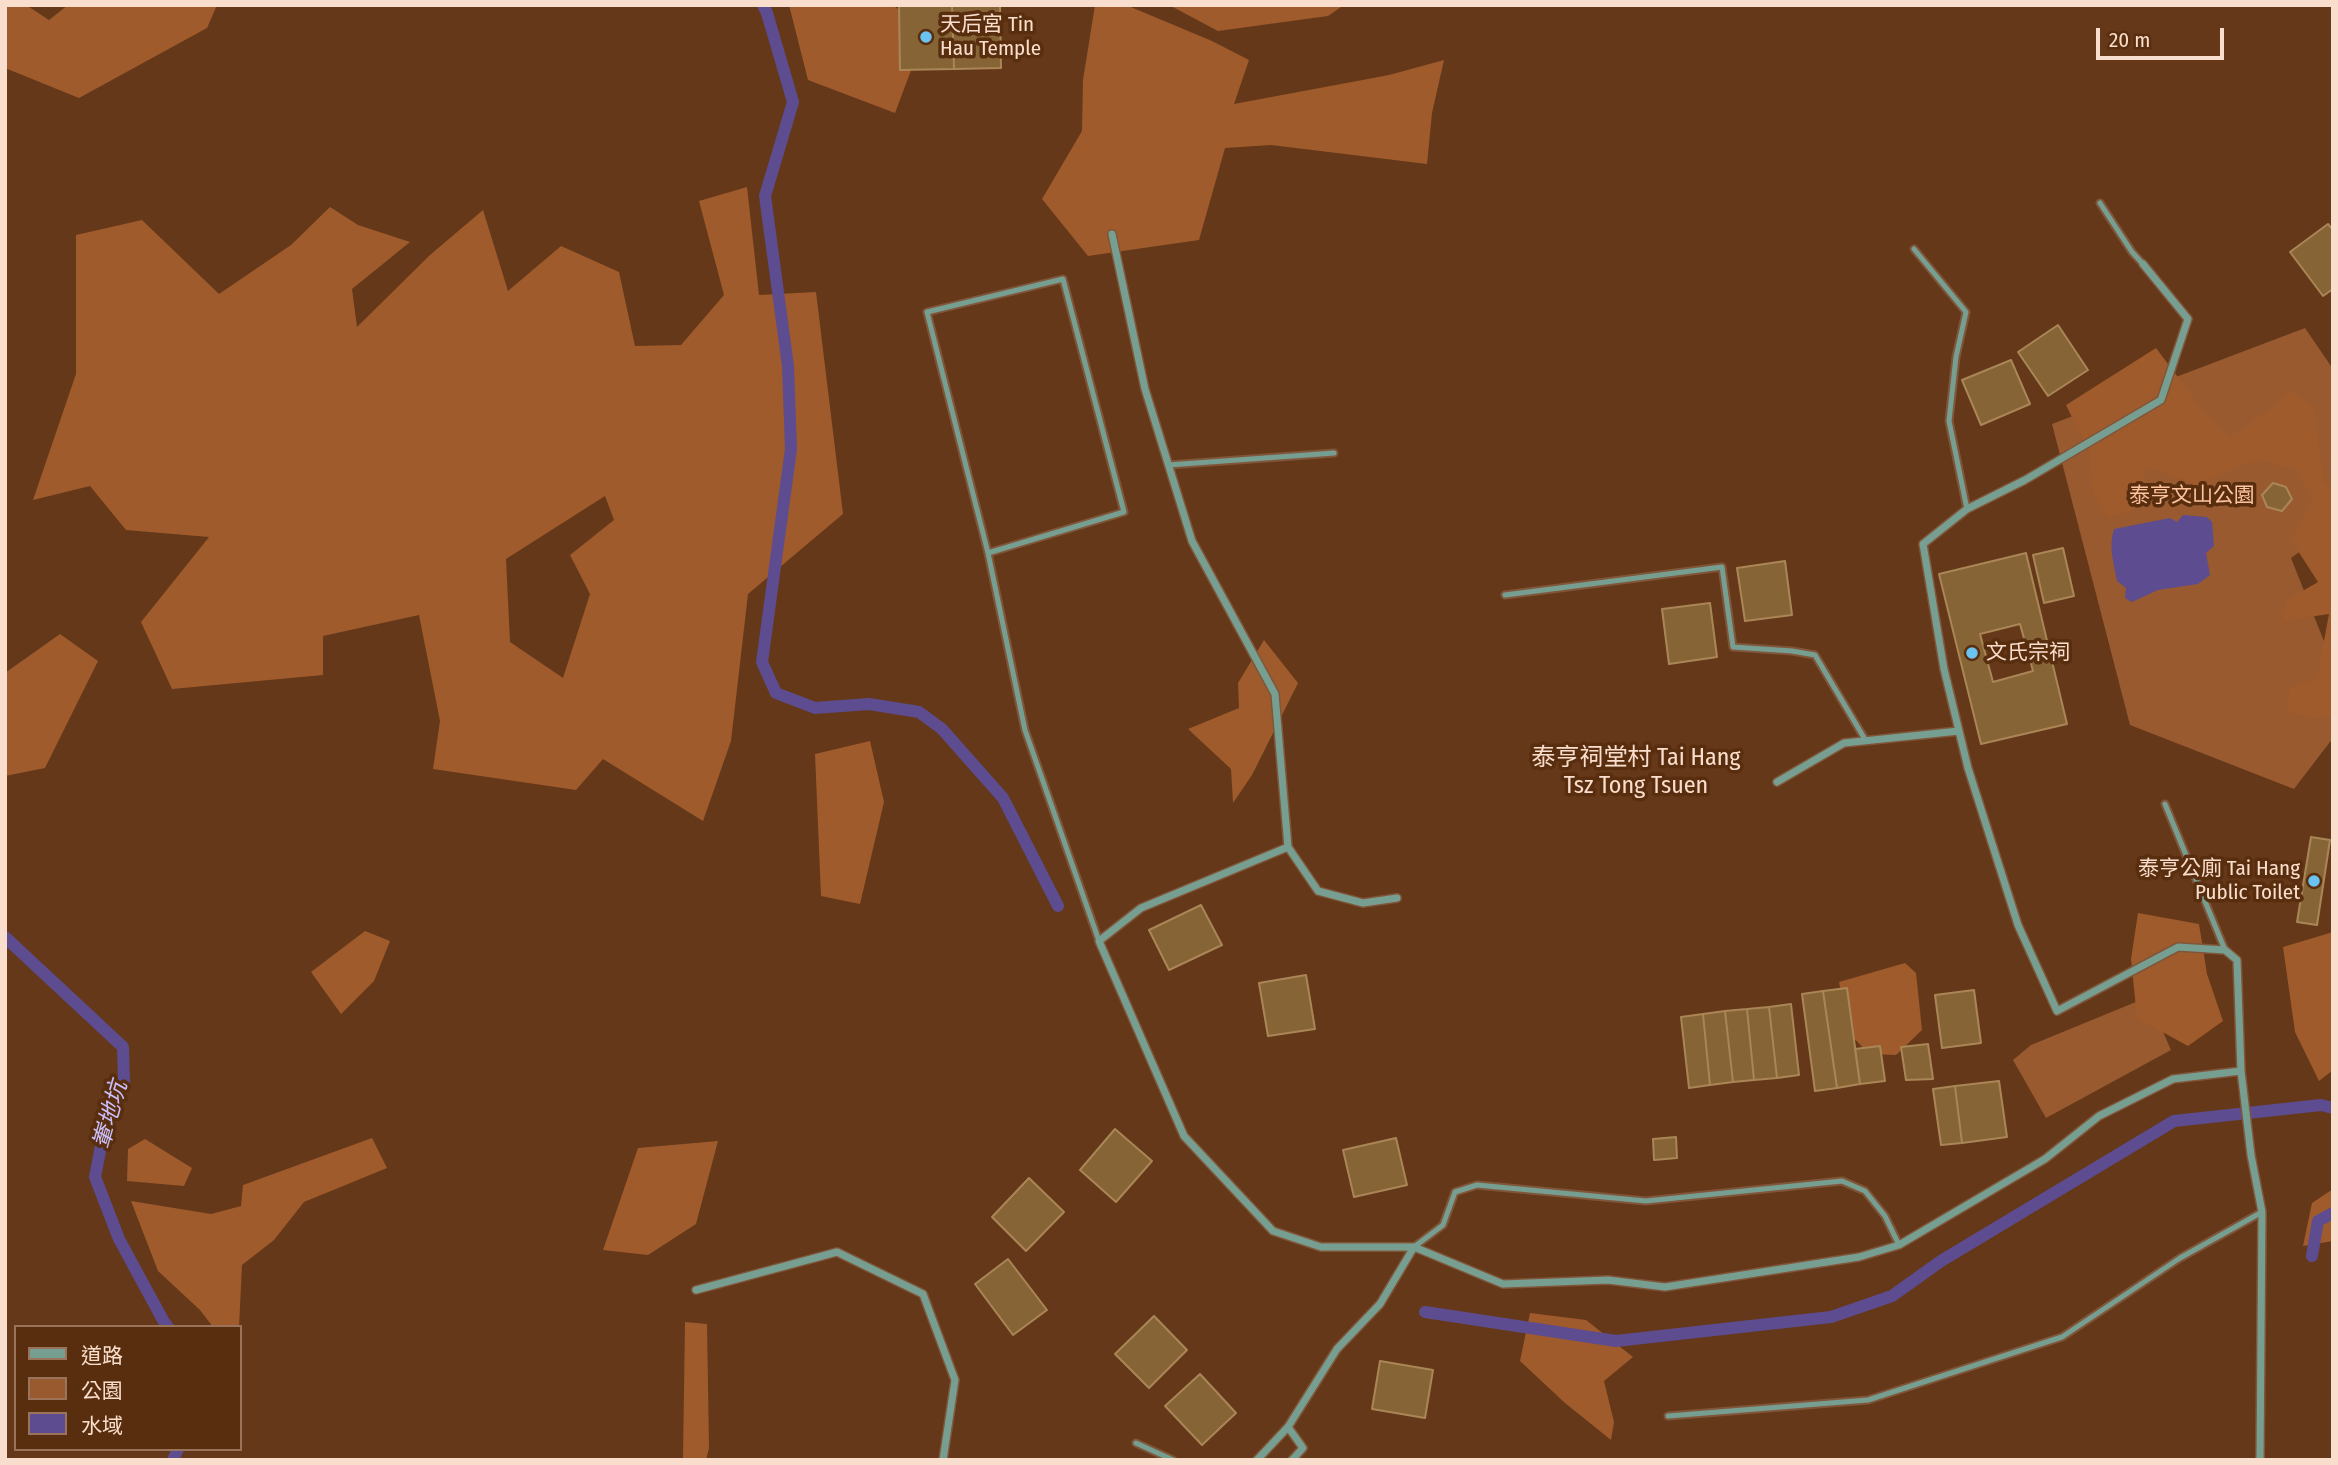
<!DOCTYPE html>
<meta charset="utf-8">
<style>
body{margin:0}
#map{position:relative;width:2338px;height:1465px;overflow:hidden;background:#65381a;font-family:"Fira Sans Condensed","Noto Sans TC",sans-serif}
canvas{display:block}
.frame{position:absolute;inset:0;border:7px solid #fadecd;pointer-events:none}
.legend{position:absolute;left:14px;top:1325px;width:228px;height:126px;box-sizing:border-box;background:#592e0e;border:2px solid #99745a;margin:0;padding:9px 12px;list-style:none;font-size:21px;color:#fadecd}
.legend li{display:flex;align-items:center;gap:14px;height:35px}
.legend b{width:35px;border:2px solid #99745a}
.scale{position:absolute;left:2096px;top:28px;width:128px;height:32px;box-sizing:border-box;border:4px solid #fadecd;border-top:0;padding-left:9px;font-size:21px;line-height:24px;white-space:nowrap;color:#fadecd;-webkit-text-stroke:5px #592e0e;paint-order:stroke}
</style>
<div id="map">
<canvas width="2338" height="1465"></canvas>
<div class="frame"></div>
<ul class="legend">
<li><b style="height:9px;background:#769f92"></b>道路</li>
<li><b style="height:19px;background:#995a2f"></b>公園</li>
<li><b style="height:19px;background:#5d4c90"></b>水域</li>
</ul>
<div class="scale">20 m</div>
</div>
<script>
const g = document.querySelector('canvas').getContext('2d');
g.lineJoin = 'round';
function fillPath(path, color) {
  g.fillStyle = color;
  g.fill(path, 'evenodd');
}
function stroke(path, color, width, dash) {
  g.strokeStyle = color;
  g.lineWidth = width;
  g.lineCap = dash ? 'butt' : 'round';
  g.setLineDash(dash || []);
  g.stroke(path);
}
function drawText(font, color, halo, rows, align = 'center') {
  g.font = font + ' "Fira Sans Condensed","Noto Sans TC",sans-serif';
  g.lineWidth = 7;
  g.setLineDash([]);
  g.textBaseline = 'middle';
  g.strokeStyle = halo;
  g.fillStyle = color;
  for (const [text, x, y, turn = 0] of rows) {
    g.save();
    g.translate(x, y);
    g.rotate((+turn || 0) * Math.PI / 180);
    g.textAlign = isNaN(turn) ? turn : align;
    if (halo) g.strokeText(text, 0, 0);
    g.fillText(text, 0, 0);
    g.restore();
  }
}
fillPath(new Path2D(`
 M 2305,328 L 2333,369 L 2333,529 L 2291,558 L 2333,664 L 2333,738 L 2294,789 L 2130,725 L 2052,424 Z
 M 2148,997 L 2171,1050 L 2046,1118 L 2013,1060 L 2031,1045 Z`), '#995a2f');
fillPath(new Path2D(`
 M 5,5 L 26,5 L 49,20 L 68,5 L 217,5 L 207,28 L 79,98 L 5,68 Z
 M 789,5 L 892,5 L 927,28 L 895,113 L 808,80 Z
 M 1095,5 L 1126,5 L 1212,41 L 1249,60 L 1234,104 L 1389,75 L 1444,60 L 1432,113 L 1427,164 L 1271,145 L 1225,148 L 1199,240 L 1088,256 L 1042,199 L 1082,131 L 1083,80 Z
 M 1169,5 L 1344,5 L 1328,16 L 1218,31 Z
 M 747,187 L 759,295 L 816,292 L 843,514 L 748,594 L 731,741 L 703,821 L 603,759 L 576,790 L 433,769 L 440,721 L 419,615 L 323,636 L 323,675 L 172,689 L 141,622 L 209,537 L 126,530 L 90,486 L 33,500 L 76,374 L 76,235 L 142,220 L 219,294 L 291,245 L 330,207 L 358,225 L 410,242 L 352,289 L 357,327 L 430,255 L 483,210 L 508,291 L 561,246 L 619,272 L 635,346 L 681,345 L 724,295 L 699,201 ZM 605,496 L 614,520 L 570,555 L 590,594 L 563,678 L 510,642 L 506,559 Z
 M 2156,348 L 2202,409 L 2229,437 L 2263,414 L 2291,391 L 2314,407 L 2324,481 L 2333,491 L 2333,717 L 2316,718 L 2287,712 L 2289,688 L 2317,678 L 2329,614 L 2282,621 L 2287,600 L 2318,582 L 2291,540 L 2312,499 L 2297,470 L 2258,460 L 2196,484 L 2147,467 L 2131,511 L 2108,517 L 2093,494 L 2089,452 L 2066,405 Z
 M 60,634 L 98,661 L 45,768 L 5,776 L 5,673 Z
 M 1264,640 L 1298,683 L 1252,775 L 1233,803 L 1231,769 L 1188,729 L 1239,708 L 1238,683 Z
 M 870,741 L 884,802 L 860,904 L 821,896 L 815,754 Z
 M 2138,913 L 2199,924 L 2207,974 L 2223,1021 L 2188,1046 L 2137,1018 L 2131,959 Z
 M 365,931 L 390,941 L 374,981 L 341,1014 L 311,972 Z
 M 2333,932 L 2333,1070 L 2319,1081 L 2295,1032 L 2283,947 Z
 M 1905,963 L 1916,973 L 1922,1030 L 1896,1055 L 1869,1054 L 1848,1032 L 1839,982 Z
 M 372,1138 L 387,1168 L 304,1202 L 274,1240 L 242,1265 L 239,1327 L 213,1327 L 200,1310 L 158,1271 L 131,1201 L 211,1214 L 241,1206 L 243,1185 Z
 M 145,1139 L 192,1168 L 184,1186 L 127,1181 L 128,1149 Z
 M 718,1141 L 696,1224 L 648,1255 L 603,1250 L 638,1148 Z
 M 2333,1189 L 2333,1241 L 2303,1246 L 2312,1203 Z
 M 1530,1313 L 1586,1320 L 1633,1357 L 1604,1381 L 1614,1422 L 1611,1440 L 1565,1403 L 1520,1361 Z
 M 685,1322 L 707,1324 L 709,1448 L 706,1460 L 683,1458 Z`), '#9f5b2c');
fillPath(new Path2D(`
 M 2183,515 L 2207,517 L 2212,522 L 2214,546 L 2206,553 L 2210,575 L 2198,584 L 2158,590 L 2132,602 L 2125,598 L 2126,588 L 2117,581 C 2114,564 2108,546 2114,529 L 2170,518 L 2177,522 Z`), '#5d4c90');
stroke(new Path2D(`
 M 763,5 L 767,13 L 793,102 L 765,196 L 788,366 L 791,449 L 762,662 L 776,693 L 815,708 L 869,704 L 919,712 L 942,729 L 1003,798 L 1058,906
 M 5,937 L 123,1047 L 124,1082 L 101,1146 L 95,1177 L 119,1239 L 164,1322 L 168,1327
 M 2312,1256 L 2318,1221 L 2333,1213
 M 1425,1312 L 1616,1341 L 1831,1317 L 1892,1296 L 1941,1261 L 2174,1121 L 2321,1105 L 2333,1108
 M 173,1460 L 178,1449`), '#5d4c90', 12);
const building = new Path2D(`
 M 899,5 L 952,5 L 954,69 L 900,70 Z
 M 952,5 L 1000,5 L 1001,68 L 954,69 Z
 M 2328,224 L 2333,230 L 2333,289 L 2323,296 L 2290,252 Z
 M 2058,325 L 2088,370 L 2048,396 L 2018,352 Z
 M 2011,360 L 2030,404 L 1981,425 L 1962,380 Z
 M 2273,483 L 2286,487 L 2292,499 L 2282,511 L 2267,507 L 2262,495 Z
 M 2063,548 L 2074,596 L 2044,603 L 2033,555 Z
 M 2026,553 L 2067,724 L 1981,744 L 1939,574 ZM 2020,624 L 2033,671 L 1993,682 L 1980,634 Z
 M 1785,561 L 1792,615 L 1745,621 L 1737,568 Z
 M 1710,603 L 1717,657 L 1669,664 L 1662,609 Z
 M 2311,837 L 2330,840 L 2317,925 L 2297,922 Z
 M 1201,905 L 1222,945 L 1169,970 L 1149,930 Z
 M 1306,975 L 1315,1029 L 1268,1036 L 1259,983 Z
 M 1847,988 L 1860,1084 L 1837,1088 L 1823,991 Z
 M 1974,990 L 1981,1043 L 1942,1048 L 1935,995 Z
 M 1823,991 L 1837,1088 L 1815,1091 L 1802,994 Z
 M 1791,1004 L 1799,1075 L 1777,1078 L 1769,1007 Z
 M 1769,1007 L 1777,1078 L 1754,1080 L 1747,1009 Z
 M 1747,1009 L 1754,1080 L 1733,1082 L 1725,1011 Z
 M 1725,1011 L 1733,1082 L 1710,1085 L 1703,1014 Z
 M 1703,1014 L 1710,1085 L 1689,1088 L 1681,1017 Z
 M 1928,1044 L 1933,1079 L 1906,1080 L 1901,1047 Z
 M 1880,1046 L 1885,1081 L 1860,1084 L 1855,1049 Z
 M 1999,1081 L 2007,1137 L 1962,1143 L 1955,1086 Z
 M 1955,1086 L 1962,1143 L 1941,1145 L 1933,1089 Z
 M 1115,1129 L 1152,1161 L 1116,1202 L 1080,1170 Z
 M 1676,1137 L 1677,1158 L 1654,1160 L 1653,1139 Z
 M 1396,1138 L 1407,1185 L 1354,1197 L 1343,1150 Z
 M 1029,1178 L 1064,1212 L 1026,1251 L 992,1217 Z
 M 1008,1259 L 1047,1310 L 1013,1335 L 975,1284 Z
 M 1154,1316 L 1187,1350 L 1149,1388 L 1115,1354 Z
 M 1380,1361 L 1433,1370 L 1425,1418 L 1372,1409 Z
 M 1200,1374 L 1236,1413 L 1202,1445 L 1165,1406 Z`);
fillPath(building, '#866436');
stroke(building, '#aa8657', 2);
const service = new Path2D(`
 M 2100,203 L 2132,252 L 2143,264
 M 1914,249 L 1966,312 L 1956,357 L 1949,421 L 1967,509
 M 1168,465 L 1334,453
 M 988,553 L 1124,512 L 1063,279 L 927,312 L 988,553 L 1025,730 L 1099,941
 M 1505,595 L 1722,567 L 1733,647 L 1792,651 L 1815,655 L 1866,741
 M 2165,804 L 2225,950
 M 1414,1247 L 1443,1225 L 1455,1192 L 1477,1185 L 1646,1201 L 1842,1181 L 1865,1191 L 1885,1216 L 1899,1245
 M 1668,1416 L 1868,1400 L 2062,1337 L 2180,1258 L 2262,1212
 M 1136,1443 L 1173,1460`);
const minor = new Path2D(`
 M 1112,234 L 1145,389 L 1192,541 L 1275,694 L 1288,847 L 1141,908 L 1099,941 L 1184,1136 L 1273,1231 L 1321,1247 L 1414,1247 L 1503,1284 L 1608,1280 L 1665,1287 L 1859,1257 L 1899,1245 L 2045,1159 L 2099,1116 L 2173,1079 L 2241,1071 L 2251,1155 L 2262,1212 L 2260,1460
 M 2143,264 L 2188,319 L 2161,400 L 2025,480 L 1967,509 L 1923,544 L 1944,669 L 1968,768 L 2018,925 L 2057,1011 L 2178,947 L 2225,950 L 2237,960 L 2241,1071
 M 1777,782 L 1844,743 L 1959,731
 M 1288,847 L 1318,891 L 1363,903 L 1397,898
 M 696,1290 L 837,1252 L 923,1294 L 955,1380 L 943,1460
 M 1288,1427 L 1303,1448 L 1292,1460
 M 1257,1460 L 1288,1427 L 1337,1349 L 1380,1304 L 1414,1247`);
stroke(service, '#80563a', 9);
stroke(minor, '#80563a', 10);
stroke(service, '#769f92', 5);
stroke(minor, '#769f92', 7);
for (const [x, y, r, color] of [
 [926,37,7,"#6ac3f1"],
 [1972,653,7,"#6ac3f1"],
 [2314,881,7,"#6ac3f1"]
]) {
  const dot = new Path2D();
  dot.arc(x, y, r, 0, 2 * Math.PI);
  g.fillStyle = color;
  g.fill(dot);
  stroke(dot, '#592e0e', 2.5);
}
drawText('21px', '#fadecd', '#592e0e', [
 ["天后宮 Tin",940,25],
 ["Hau Temple",940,49],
 ["文氏宗祠",1986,653],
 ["泰亨公廁 Tai Hang",2300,869,"right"],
 ["Public Toilet",2300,893,"right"]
], 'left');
drawText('21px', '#fec39f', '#592e0e', [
 ["泰亨文山公園",2192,496]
]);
drawText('italic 23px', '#cabffa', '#592e0e', [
 ["輋地坑",111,1115,-74]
]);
drawText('24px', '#fadecd', '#592e0e', [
 ["泰亨祠堂村 Tai Hang",1636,758],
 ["Tsz Tong Tsuen",1636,786]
]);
</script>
